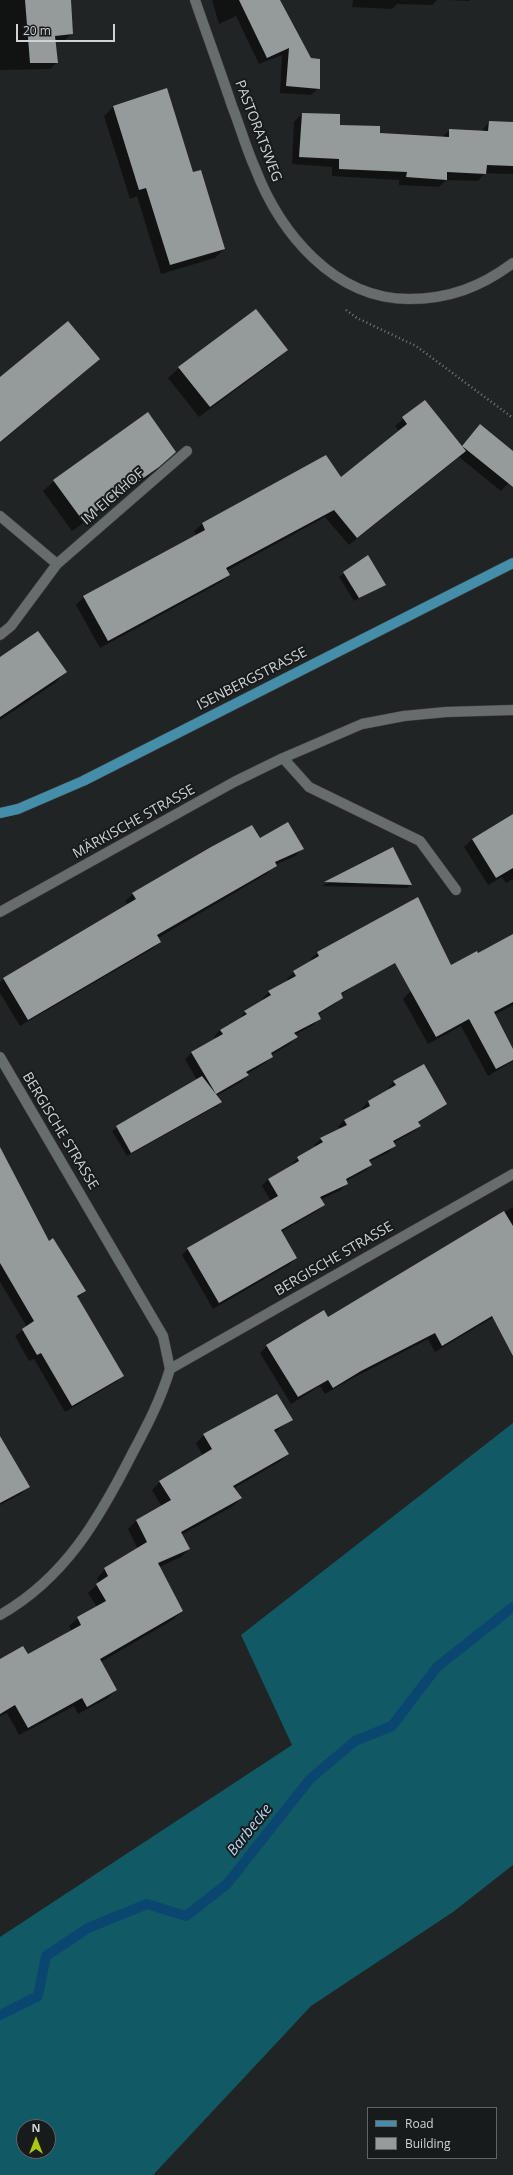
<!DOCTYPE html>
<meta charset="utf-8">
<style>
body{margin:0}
#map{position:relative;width:513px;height:2175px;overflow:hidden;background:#202425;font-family:"Open Sans",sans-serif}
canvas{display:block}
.legend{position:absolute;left:367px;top:2107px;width:130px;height:52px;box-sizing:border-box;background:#171b1c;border:1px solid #616566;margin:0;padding:5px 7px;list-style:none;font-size:12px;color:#d0d3d4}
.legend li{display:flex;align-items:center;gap:8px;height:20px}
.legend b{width:20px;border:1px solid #616566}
.north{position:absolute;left:16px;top:2119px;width:40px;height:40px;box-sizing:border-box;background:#171b1c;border:1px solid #616566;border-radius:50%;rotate:0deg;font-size:11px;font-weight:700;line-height:16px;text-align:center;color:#d0d3d4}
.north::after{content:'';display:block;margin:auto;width:14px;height:18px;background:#acc612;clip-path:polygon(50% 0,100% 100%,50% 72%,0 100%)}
.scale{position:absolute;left:16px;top:24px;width:99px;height:18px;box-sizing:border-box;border:2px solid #d0d3d4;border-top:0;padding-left:5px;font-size:12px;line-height:14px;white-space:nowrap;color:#d0d3d4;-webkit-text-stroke:3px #171b1c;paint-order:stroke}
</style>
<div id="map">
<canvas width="513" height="2175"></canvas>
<ul class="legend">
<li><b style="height:5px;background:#448ea9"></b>Road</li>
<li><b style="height:11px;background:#959a9a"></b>Building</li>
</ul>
<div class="north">N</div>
<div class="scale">20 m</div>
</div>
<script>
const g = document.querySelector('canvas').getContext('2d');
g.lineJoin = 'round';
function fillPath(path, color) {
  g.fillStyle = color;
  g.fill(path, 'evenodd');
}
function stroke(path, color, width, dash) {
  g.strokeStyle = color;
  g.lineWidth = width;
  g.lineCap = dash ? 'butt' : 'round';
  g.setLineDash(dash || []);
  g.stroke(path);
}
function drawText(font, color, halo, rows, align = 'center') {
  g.font = font + ' "Open Sans",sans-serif';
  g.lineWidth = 4;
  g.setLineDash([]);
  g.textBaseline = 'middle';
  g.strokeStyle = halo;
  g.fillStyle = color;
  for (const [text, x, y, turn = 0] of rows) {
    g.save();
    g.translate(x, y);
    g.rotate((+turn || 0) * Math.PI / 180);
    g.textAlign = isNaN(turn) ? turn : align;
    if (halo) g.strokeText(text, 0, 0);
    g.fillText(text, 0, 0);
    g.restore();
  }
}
fillPath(new Path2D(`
 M 513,1423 L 513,1865 L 453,1912 L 311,2006 L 153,2175 L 0,2175 L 0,1937 L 292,1745 L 241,1635 ZM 24,2127 L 48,2127 L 48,2151 L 24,2151 Z`), '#115a65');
fillPath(new Path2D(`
 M 0,0 L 70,0 L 72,33 L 65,40 L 55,41 L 57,62 L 50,69 L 0,70 Z
 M 212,0 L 280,0 L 319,88 L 311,95 L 280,93 L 282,55 L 259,64 L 236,16 L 219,24 Z
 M 353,0 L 437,0 L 432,5 L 397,4 L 392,9 L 352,7 Z
 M 449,0 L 470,0 L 469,1 Z
 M 113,107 L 192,174 L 224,249 L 215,258 L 161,274 L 137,196 L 130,199 L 104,116 Z
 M 302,114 L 339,126 L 379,134 L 442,137 L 450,130 L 481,132 L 489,122 L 513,123 L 513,174 L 485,173 L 478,181 L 446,180 L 439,187 L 399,185 L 399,180 L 332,176 L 332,167 L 292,164 L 294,122 Z
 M 256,310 L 287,350 L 276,360 L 199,417 L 168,378 L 179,368 Z
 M 99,359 L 88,369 L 0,443 L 0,378 Z
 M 424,401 L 461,446 L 480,425 L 513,452 L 513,478 L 501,491 L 459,457 L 349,545 L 325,517 L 226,571 L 229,575 L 221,582 L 100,648 L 76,605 L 84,597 L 197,536 L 194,531 L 202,524 L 325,456 L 341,479 L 400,432 L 395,426 Z
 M 165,462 L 147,477 L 72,531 L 43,491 L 54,481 Z
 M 368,556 L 384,585 L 354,601 L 339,577 Z
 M 0,658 L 65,672 L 55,683 L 0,720 Z
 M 513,815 L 513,879 L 506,883 L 502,877 L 488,885 L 464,847 L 472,839 Z
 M 259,839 L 302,848 L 295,856 L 275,865 L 268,873 L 158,938 L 160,942 L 152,949 L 20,1026 L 0,993 L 0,982 L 4,979 L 128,905 L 125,901 L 133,894 Z
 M 393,849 L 410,885 L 407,888 L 322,886 Z
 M 513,935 L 513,1005 L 494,1015 L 513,1051 L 513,1061 L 488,1076 L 461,1026 L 428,1044 L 403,999 L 411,991 Z
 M 317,953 L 359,982 L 341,995 L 342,997 L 335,1004 L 317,1015 L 319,1018 L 313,1025 L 295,1035 L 296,1037 L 290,1044 L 271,1055 L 272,1057 L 265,1063 L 247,1074 L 248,1075 L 241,1082 L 216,1096 L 221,1102 L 217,1106 L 127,1156 L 112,1131 L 197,1080 L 185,1059 L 192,1052 L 215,1039 L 214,1037 L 220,1030 L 239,1020 L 245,1012 L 263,1001 L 262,999 L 269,992 L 288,981 L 287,979 L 294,972 L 312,961 L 311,959 Z
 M 394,1082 L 446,1104 L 418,1123 L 420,1126 L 413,1132 L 393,1143 L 395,1145 L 389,1152 L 369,1162 L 371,1165 L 365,1171 L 346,1181 L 347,1183 L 341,1190 L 320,1200 L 324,1205 L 317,1211 L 281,1232 L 296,1258 L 290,1264 L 213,1309 L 182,1255 L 188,1249 L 271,1201 L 262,1186 L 268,1179 L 293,1166 L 292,1164 L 298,1158 L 316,1147 L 314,1145 L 321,1139 L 340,1129 L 338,1127 L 344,1120 L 363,1111 L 362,1108 L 368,1102 L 389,1090 L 388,1088 Z
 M 0,1159 L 48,1242 L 85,1291 L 77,1298 L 123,1376 L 116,1382 L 65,1412 L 34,1359 L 29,1361 L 15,1336 L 27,1327 L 0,1282 Z
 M 513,1207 L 513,1291 L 497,1315 L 435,1352 L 428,1339 L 353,1378 L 325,1394 L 320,1386 L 291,1404 L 260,1353 L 267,1346 L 328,1318 Z
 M 291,1420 L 274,1433 L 288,1454 L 279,1462 L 234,1488 L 241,1498 L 233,1506 L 181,1535 L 189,1549 L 181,1557 L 159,1567 L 182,1611 L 174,1619 L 101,1662 L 116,1690 L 108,1698 L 78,1714 L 74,1706 L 19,1735 L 7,1713 L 0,1716 L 0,1660 L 28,1655 L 72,1631 L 69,1626 L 78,1618 L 97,1607 L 88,1593 L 99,1583 L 97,1578 L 105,1569 L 138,1549 L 128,1529 L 136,1521 L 162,1507 L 152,1490 L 160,1482 L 203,1456 L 196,1443 L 204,1435 Z
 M 0,1451 L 28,1486 L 21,1494 L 0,1505 Z`), '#0007');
stroke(new Path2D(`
 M 0,2015 L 38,1996 L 46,1956 L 88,1928 L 147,1904 L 186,1916 L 227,1884 L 310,1779 L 355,1741 L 392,1726 L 437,1667 L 513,1607`), '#0b4670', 10);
fillPath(new Path2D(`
 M 25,0 L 71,0 L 73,34 L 55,36 L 58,63 L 30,63 Z
 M 239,0 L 280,0 L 311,58 L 320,59 L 320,89 L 286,86 L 289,48 L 267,58 Z
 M 167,88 L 193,172 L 201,170 L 225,249 L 170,265 L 146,188 L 139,190 L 113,106 Z
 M 302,113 L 340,114 L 340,125 L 380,126 L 380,133 L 449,137 L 449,129 L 488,131 L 489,121 L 513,122 L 513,166 L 487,165 L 486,174 L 447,172 L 447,180 L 406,177 L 407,172 L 339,169 L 339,159 L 299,157 Z
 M 256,309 L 288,350 L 210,407 L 178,367 Z
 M 68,321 L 100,359 L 0,442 L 0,377 Z
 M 425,400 L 466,451 L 357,538 L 334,510 L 226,568 L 230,575 L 108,641 L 83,596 L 205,530 L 202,523 L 326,455 L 341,477 L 407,424 L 402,417 Z
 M 148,412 L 176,452 L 159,467 L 83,521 L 53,480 Z
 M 480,424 L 513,451 L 513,487 L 462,446 Z
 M 368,555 L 386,585 L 359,598 L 343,572 Z
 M 38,631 L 67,672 L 0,717 L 0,657 Z
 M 513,814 L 513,868 L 496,878 L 472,839 Z
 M 288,822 L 304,849 L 275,862 L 277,866 L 157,935 L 161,942 L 28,1020 L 3,978 L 136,899 L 132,893 L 211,847 L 252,825 L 260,838 Z
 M 393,847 L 412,885 L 324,882 Z
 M 418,897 L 451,965 L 477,951 L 478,953 L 513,934 L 513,1002 L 494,1012 L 513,1049 L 513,1060 L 496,1069 L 469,1019 L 436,1037 L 395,963 L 341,993 L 343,998 L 318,1013 L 321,1019 L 294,1033 L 298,1037 L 271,1053 L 273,1057 L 246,1072 L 249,1075 L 216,1094 L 191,1052 L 223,1034 L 220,1030 L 247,1014 L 244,1011 L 271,995 L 268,991 L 296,976 L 293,971 L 319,956 L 317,952 Z
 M 424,1064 L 447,1104 L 418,1122 L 421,1126 L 393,1141 L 396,1146 L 369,1160 L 372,1165 L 346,1179 L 348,1184 L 320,1197 L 325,1205 L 281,1230 L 297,1258 L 219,1303 L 187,1248 L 278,1196 L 268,1179 L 299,1161 L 297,1157 L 323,1142 L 320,1138 L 347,1125 L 344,1120 L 370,1106 L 368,1101 L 396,1085 L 393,1081 Z
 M 202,1076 L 222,1102 L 131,1153 L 116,1126 Z
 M 0,1147 L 49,1241 L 53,1238 L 86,1291 L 77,1296 L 124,1376 L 72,1406 L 41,1353 L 37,1355 L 22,1329 L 34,1321 L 0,1263 Z
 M 504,1211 L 513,1226 L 513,1356 L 492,1316 L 442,1346 L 435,1333 L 361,1371 L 333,1388 L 328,1380 L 298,1397 L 266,1345 L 324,1310 L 328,1317 Z
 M 277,1394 L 293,1420 L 274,1430 L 289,1454 L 233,1486 L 242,1498 L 181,1532 L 190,1549 L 158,1563 L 183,1611 L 100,1659 L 117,1690 L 87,1707 L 82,1698 L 28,1728 L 15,1705 L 0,1714 L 0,1659 L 23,1646 L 28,1654 L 81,1625 L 77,1617 L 106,1601 L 96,1584 L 108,1576 L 104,1568 L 147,1542 L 136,1520 L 171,1500 L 159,1481 L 212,1449 L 203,1434 Z
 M 0,1436 L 30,1487 L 0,1503 Z`), '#959a9a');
const minor = new Path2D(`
 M 195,0 C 207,35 220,70 232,106 C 240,126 246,148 255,168 C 280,233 334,299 409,299 C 449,299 481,287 513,263
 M 0,516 L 57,564 L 11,626 L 0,635
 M 57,564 L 187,451
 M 283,758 L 309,787 L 420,841 L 456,890
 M 0,912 L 234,782 L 283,758 L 362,724 L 404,716 L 446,712 L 513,710
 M 0,1057 L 163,1336 L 170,1369
 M 0,1615 C 65,1578 99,1519 132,1454 C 147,1426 161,1399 170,1369 L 513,1174`);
const major = new Path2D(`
 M 0,813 L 18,809 L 83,781 L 513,563`);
stroke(minor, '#3d4141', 11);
stroke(major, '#3d4141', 11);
stroke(new Path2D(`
 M 346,310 L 357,318 L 416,346 L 513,418`), '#777a7b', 2.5, [1, 3]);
stroke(minor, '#676c6d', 10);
stroke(major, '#448ea9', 10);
drawText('14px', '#d0d3d4', '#171b1c', [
 ["PASTORATSWEG",258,131,69],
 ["IM EICKHOF",113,497,-41],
 ["ISENBERGSTRASSE",252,679,-27],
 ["MÄRKISCHE STRASSE",134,822,-29],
 ["BERGISCHE STRASSE",60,1131,59],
 ["BERGISCHE STRASSE",334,1259,-30]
]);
drawText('italic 15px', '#b2d4f4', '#171b1c', [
 ["Barbecke",250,1830,-51]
]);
</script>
